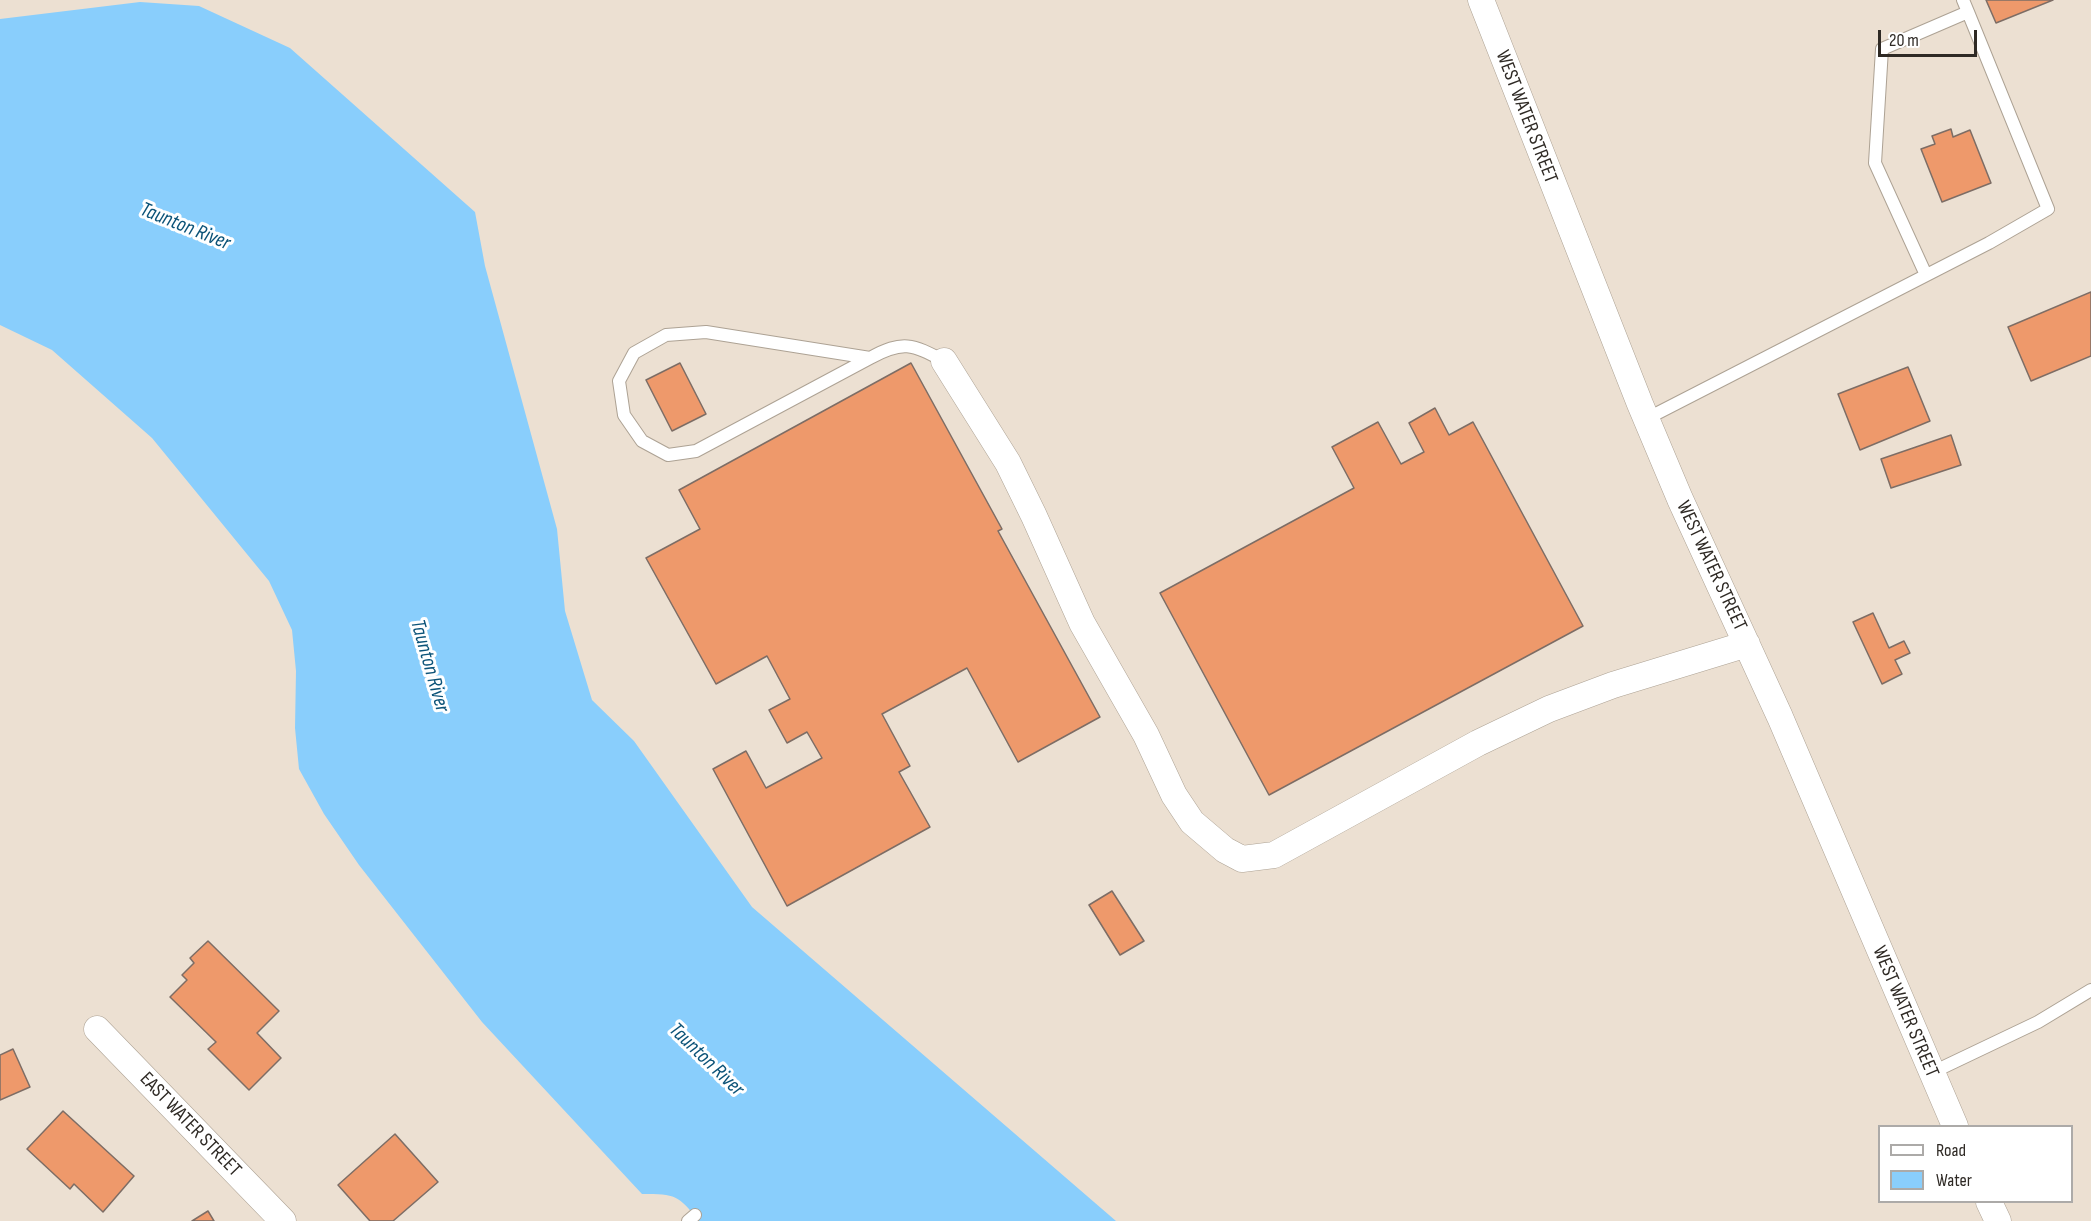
<!DOCTYPE html>
<style>
body{margin:0}
#map{position:relative;width:2091px;height:1221px;overflow:hidden;background:#ece0d2;font-family:"Sofia Sans Condensed",sans-serif}
canvas{display:block}
.legend{position:absolute;left:1878px;top:1125px;width:195px;height:78px;box-sizing:border-box;background:#fff;border:2px solid #acaaa8;margin:0;padding:8px 10px;list-style:none;font-size:18px;color:#2f2a25}
.legend li{display:flex;align-items:center;gap:12px;height:30px}
.legend b{width:30px;border:2px solid #acaaa8}
.scale{position:absolute;left:1878px;top:30px;width:99px;height:27px;box-sizing:border-box;border:3px solid #2f2a25;border-top:0;padding-left:8px;font-size:18px;line-height:21px;white-space:nowrap;color:#2f2a25;-webkit-text-stroke:4px #fff;paint-order:stroke}
</style>
<div id="map">
<canvas width="2091" height="1221"></canvas>
<ul class="legend">
<li><b style="height:8px;background:#fff"></b>Road</li>
<li><b style="height:16px;background:#89cefc"></b>Water</li>
</ul>
<div class="scale">20 m</div>
</div>
<script>
const g = document.querySelector('canvas').getContext('2d');
g.lineJoin = 'round';
function fillPath(path, color) {
  g.fillStyle = color;
  g.fill(path, 'evenodd');
}
function stroke(path, color, width, dash) {
  g.strokeStyle = color;
  g.lineWidth = width;
  g.lineCap = dash ? 'butt' : 'round';
  g.setLineDash(dash || []);
  g.stroke(path);
}
function drawText(font, color, halo, rows, align = 'center') {
  g.font = font + ' "Sofia Sans Condensed",sans-serif';
  g.lineWidth = 6;
  g.setLineDash([]);
  g.textBaseline = 'middle';
  g.strokeStyle = halo;
  g.fillStyle = color;
  for (const [text, x, y, turn = 0] of rows) {
    g.save();
    g.translate(x, y);
    g.rotate((+turn || 0) * Math.PI / 180);
    g.textAlign = isNaN(turn) ? turn : align;
    if (halo) g.strokeText(text, 0, 0);
    g.fillText(text, 0, 0);
    g.restore();
  }
}
fillPath(new Path2D(`
 M 140,2 L 199,6 L 290,48 L 475,212 L 485,266 L 557,529 L 565,611 L 592,700 L 634,741 L 752,907 L 1116,1221 L 699,1221 C 678,1195 676,1194 642,1194 L 482,1022 L 359,865 L 324,814 L 299,769 L 295,728 L 296,671 L 292,630 L 269,581 L 152,438 L 52,350 L 0,325 L 0,19 Z`), '#89cefc');
const building = new Path2D(`
 M 1986,0 L 2053,0 L 1996,23 Z
 M 1951,129 L 1953,137 L 1970,130 L 1991,183 L 1942,202 L 1921,149 L 1935,144 L 1932,136 Z
 M 2091,292 L 2091,356 L 2031,381 L 2008,327 Z
 M 680,363 L 706,414 L 672,431 L 646,380 Z
 M 911,363 L 1002,529 L 998,531 L 1100,717 L 1018,762 L 967,668 L 882,714 L 910,766 L 899,772 L 930,827 L 787,906 L 713,769 L 746,751 L 766,788 L 822,758 L 807,732 L 787,743 L 769,710 L 790,699 L 767,656 L 716,684 L 646,558 L 700,529 L 679,490 Z
 M 1908,367 L 1930,421 L 1860,450 L 1838,394 Z
 M 1435,408 L 1449,435 L 1473,422 L 1583,626 L 1269,795 L 1160,593 L 1354,488 L 1332,447 L 1378,422 L 1401,464 L 1424,452 L 1409,423 Z
 M 1951,435 L 1961,465 L 1891,488 L 1881,459 Z
 M 1873,613 L 1889,648 L 1904,641 L 1910,653 L 1895,660 L 1902,674 L 1882,684 L 1853,622 Z
 M 1112,891 L 1144,941 L 1120,955 L 1089,905 Z
 M 208,941 L 279,1011 L 257,1033 L 281,1058 L 249,1090 L 208,1049 L 216,1042 L 170,997 L 187,980 L 182,975 L 194,963 L 190,958 Z
 M 13,1049 L 30,1087 L 0,1100 L 0,1055 Z
 M 63,1111 L 134,1176 L 103,1212 L 74,1184 L 70,1189 L 27,1149 Z
 M 395,1134 L 438,1182 L 393,1221 L 370,1221 L 338,1185 Z
 M 208,1211 L 214,1221 L 192,1221 Z`);
fillPath(building, '#ee996b');
stroke(building, '#7d6d65', 1.5);
const service = new Path2D(`
 M 1963,0 L 1968,12
 M 870,358 L 706,332 L 666,335 L 634,353 L 619,381 L 624,415 L 642,441 L 668,455 L 696,451 L 870,358 C 903,340 912,344 944,361
 M 1646,419 L 1989,243 L 2048,209 L 1968,12 L 1882,49 L 1875,163 L 1926,275
 M 1931,1073 L 2038,1022 L 2091,990
 M 688,1221 L 695,1215`);
const minor = new Path2D(`
 M 1481,0 L 1640,404 L 1680,499 L 1780,717 L 1955,1126
 M 944,361 L 1008,463 L 1034,516 L 1082,623 L 1146,735 L 1174,795 L 1192,822 L 1225,850 L 1242,859 L 1274,855 L 1478,743 L 1549,709 L 1613,685 L 1747,644
 M 97,1029 L 283,1221
 M 1989,1202 L 1998,1221`);
stroke(service, '#ada294', 14);
stroke(minor, '#ada294', 27);
stroke(service, '#fff', 12);
stroke(minor, '#fff', 26);
drawText('20px', '#2f2a25', '#fff', [
 ["WEST WATER STREET",1526,117,69],
 ["WEST WATER STREET",1711,566,65],
 ["WEST WATER STREET",1905,1012,67],
 ["EAST WATER STREET",190,1125,46]
]);
drawText('italic 21px', '#0c5378', '#fff', [
 ["Taunton River",185,227,22],
 ["Taunton River",429,666,74],
 ["Taunton River",706,1060,44]
]);
</script>
